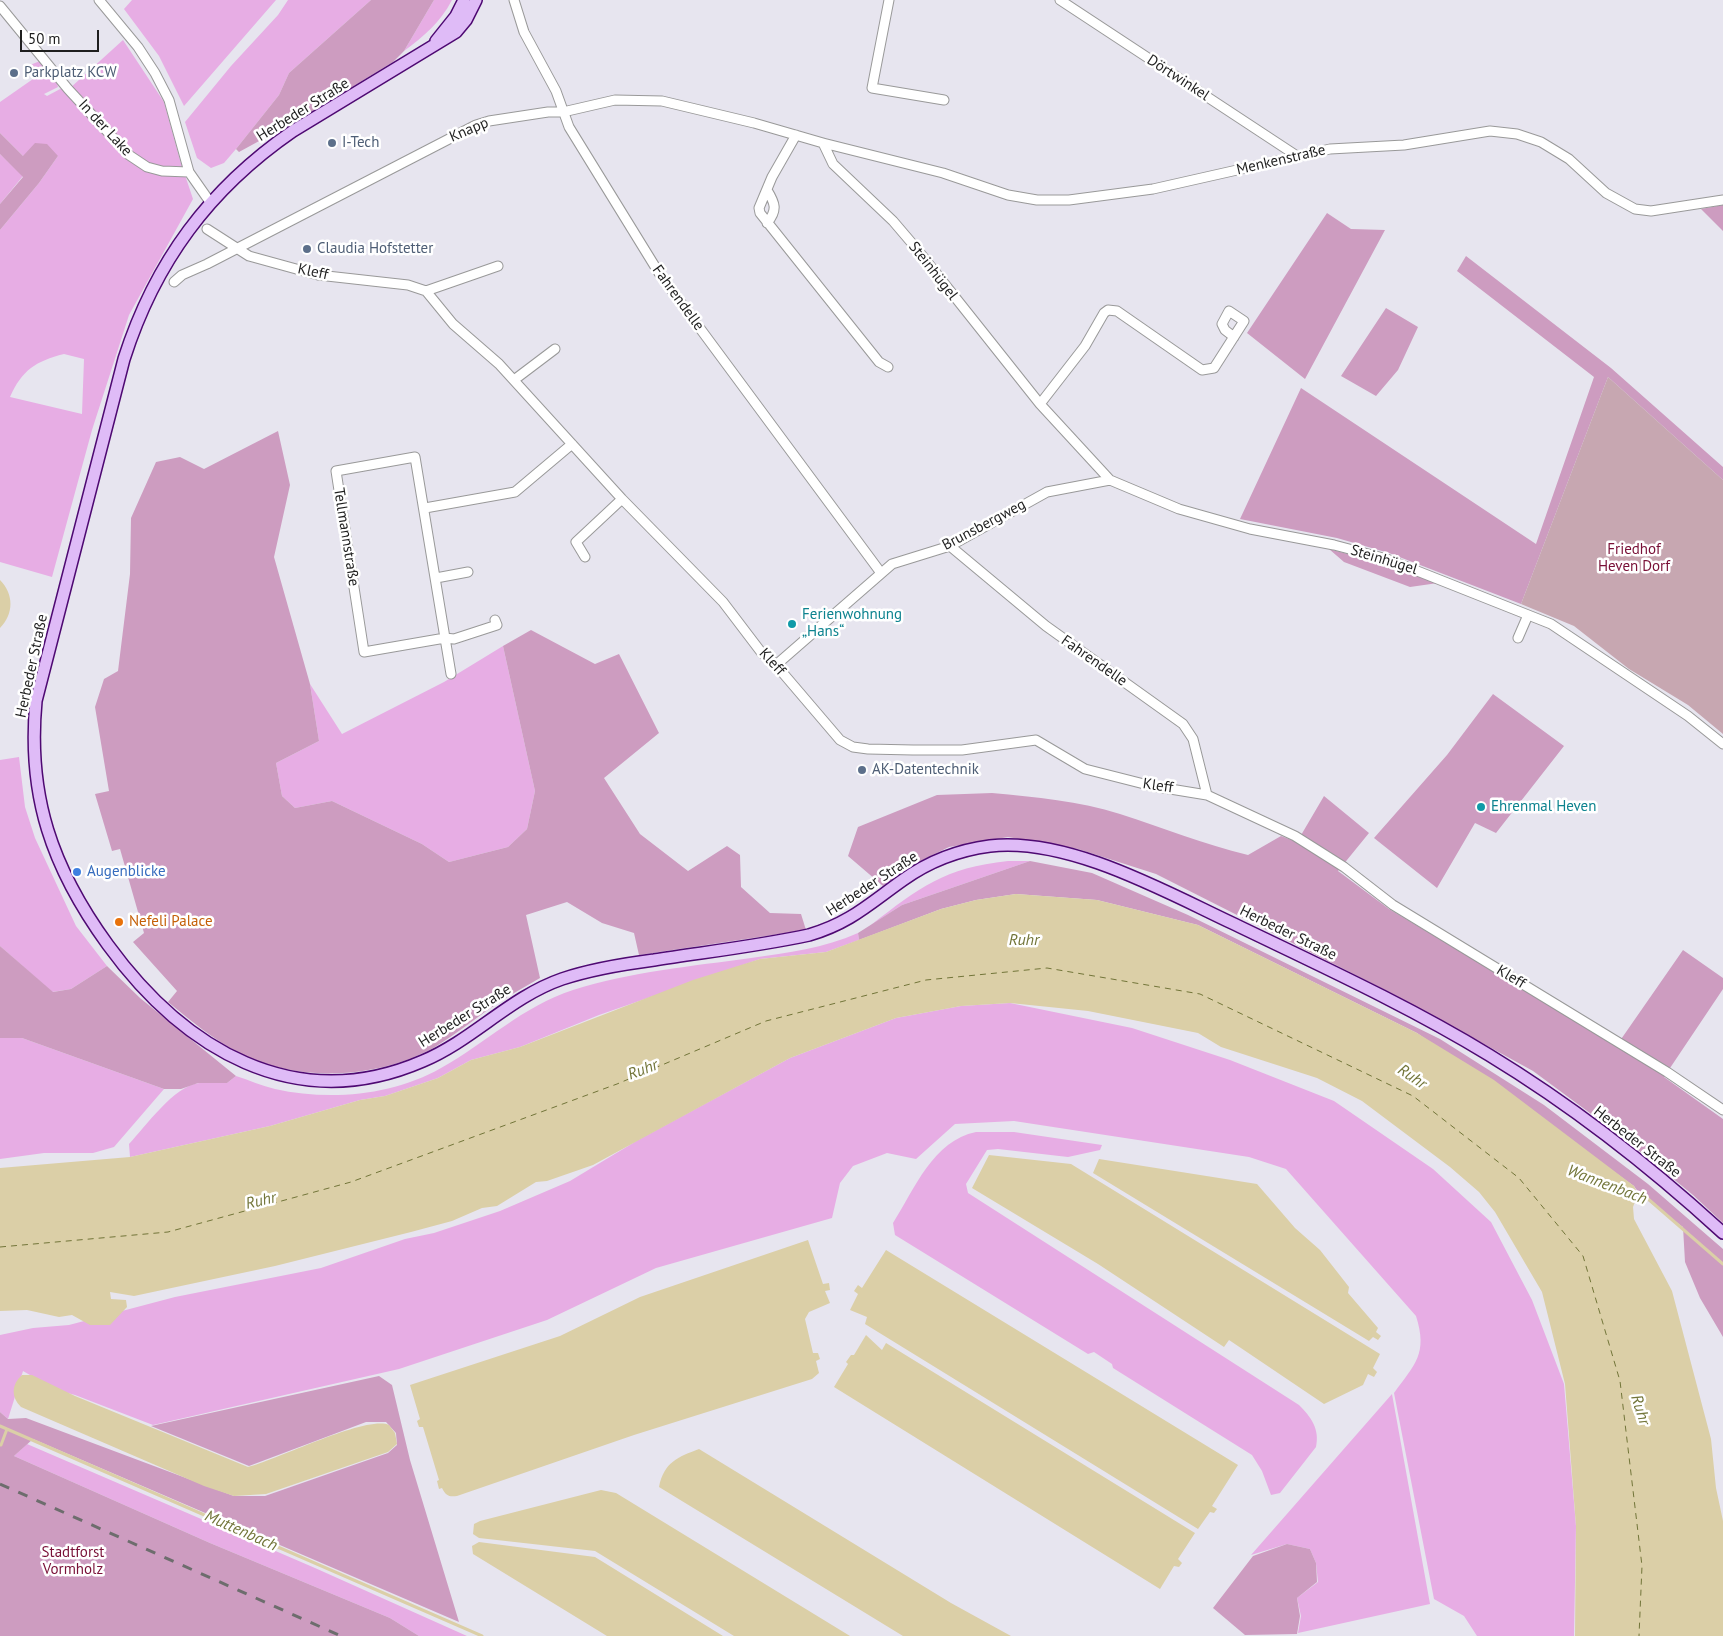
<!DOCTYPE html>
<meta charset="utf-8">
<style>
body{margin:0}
#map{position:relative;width:1723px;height:1636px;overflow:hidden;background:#e7e5ef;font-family:"PT Sans",sans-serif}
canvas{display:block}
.scale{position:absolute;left:20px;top:30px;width:79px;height:22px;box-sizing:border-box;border:2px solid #1f1f1f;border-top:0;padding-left:6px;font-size:15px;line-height:18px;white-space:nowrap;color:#1f1f1f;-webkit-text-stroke:4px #fff;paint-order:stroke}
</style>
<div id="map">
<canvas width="1723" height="1636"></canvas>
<div class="scale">50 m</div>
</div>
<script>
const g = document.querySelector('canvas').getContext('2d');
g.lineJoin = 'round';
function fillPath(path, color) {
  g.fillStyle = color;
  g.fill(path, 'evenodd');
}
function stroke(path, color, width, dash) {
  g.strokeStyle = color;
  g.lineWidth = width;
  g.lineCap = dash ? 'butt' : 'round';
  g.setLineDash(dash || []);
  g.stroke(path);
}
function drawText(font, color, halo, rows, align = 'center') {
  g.font = font + ' "PT Sans",sans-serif';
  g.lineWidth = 5;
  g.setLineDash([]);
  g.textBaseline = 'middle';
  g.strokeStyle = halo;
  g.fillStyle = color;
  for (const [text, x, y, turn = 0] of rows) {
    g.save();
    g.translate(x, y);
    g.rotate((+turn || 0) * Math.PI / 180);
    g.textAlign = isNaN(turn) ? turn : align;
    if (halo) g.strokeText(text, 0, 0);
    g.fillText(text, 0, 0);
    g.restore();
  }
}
fillPath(new Path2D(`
 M 132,0 L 276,0 L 184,106 L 159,56 L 124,9 Z
 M 288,0 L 371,0 L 289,73 L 279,95 L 236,149 L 224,163 L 211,168 L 197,158 L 185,122 L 231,66 L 278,15 Z
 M 434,0 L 452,0 C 440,23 424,36 404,51 Z
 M 123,40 L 164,102 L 180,160 L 193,199 L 129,315 L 92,430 L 52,577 L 0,562 L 0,230 L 39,183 L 58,156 L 23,156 L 0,133 L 0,102 L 33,79 L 25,67 L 40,61 L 56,79 L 58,87 L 44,94 L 47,96 L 62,88 L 69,89 ZM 64,354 L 84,359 L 82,414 L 10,397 C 22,370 36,361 64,354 Z
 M 0,154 L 23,176 L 0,204 Z
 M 503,646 L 535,791 L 527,829 L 508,847 L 449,862 L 422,844 L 332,801 L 295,808 L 282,796 L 276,763 L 319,741 L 310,684 L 342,734 L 444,682 Z
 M 19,757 L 25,807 L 35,838 L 76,926 L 107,966 L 71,989 L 52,992 L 0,946 L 0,760 Z
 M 1008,861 L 1030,861 L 902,905 L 871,925 C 920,887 944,868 1008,861 Z
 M 858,933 L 859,940 L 826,952 L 760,959 L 599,1015 L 520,1047 L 471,1060 L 438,1078 L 385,1096 L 360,1100 L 270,1126 L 130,1157 L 129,1144 C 146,1126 174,1086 199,1083 C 208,1082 218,1083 227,1083 L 236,1076 C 249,1080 262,1086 275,1089 C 329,1101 392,1096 441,1068 C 486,1043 523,1006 573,990 C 630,972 693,966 751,958 C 788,953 824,948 858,933 Z
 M 1010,1003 L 1132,1028 L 1230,1060 L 1334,1101 L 1433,1169 L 1491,1222 L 1532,1300 L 1564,1384 L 1576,1526 L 1574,1636 L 1477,1636 L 1464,1616 L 1434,1599 L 1394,1393 C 1415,1364 1428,1354 1416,1316 L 1286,1169 L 1249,1157 L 1014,1121 L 955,1124 L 916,1159 L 887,1153 L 853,1166 L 840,1183 L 832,1218 L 656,1268 L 547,1320 L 399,1369 L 153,1425 L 75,1395 L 56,1390 L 23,1371 L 8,1419 L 0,1412 L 0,1335 L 33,1328 L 69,1325 L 175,1297 L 321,1268 L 405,1239 L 434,1233 L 500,1211 L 570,1181 L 638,1140 L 790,1058 L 896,1018 L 961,1006 Z
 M 0,1038 L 22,1038 L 164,1089 L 114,1147 L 93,1153 L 44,1153 L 0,1159 Z
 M 976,1132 L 1014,1132 L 1102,1145 L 1100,1150 L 1068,1157 L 998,1149 L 987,1150 L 966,1184 L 968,1193 L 1299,1405 C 1311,1417 1320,1429 1316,1447 L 1280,1493 L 1271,1495 L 1262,1471 L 1252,1455 L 1113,1368 L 1112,1364 L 1094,1352 L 1088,1354 L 895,1235 L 893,1223 C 915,1188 933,1141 976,1132 Z
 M 1392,1394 L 1430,1604 L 1298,1633 L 1301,1616 L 1297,1598 L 1318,1582 L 1316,1563 L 1310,1549 L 1287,1544 L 1251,1555 Z
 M 27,1444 L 315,1568 L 467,1636 L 419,1636 L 390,1618 L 210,1543 L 14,1456 Z`), '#e7ade4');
fillPath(new Path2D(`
 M 371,0 L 434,0 L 404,51 L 393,62 L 267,139 L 261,140 L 239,152 L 236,149 L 279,95 L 289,73 Z
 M 0,133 L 23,156 L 35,143 L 47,144 L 58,156 L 39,183 L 0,230 L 0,204 L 23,177 L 0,154 Z
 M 1723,205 L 1723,231 L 1701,209 Z
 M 1327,213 L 1351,229 L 1385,230 L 1305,379 L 1247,333 Z
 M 1466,256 L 1611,368 L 1723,467 L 1723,480 L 1608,377 L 1521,604 L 1389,553 L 1337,538 L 1240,519 L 1301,388 L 1536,544 L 1594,377 L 1457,271 Z
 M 1386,308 L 1418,327 L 1398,370 L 1376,396 L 1341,376 Z
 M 278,431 L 290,485 L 274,557 L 310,684 L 319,741 L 276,763 L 282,796 L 295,808 L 332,801 L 422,844 L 449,862 L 508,847 L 527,829 L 535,791 L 503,646 L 531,630 L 595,664 L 619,654 L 659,733 L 604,778 L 640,834 L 688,871 L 727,846 L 740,855 L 741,887 L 770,913 L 801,914 L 806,930 L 639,955 L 634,933 L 602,923 L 567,902 L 526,915 L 540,978 C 527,986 513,993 501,1001 C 478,1016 458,1033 435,1047 C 378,1079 297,1083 239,1053 C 213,1039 191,1021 168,1002 L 177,991 L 133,942 L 144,933 L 120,849 L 112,851 L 95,794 L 109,791 L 95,707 L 104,679 L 118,671 L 130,574 L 131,518 L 156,462 L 180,457 L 204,469 Z
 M 1329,549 L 1389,565 L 1438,583 L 1410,587 L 1344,562 Z
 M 1493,694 L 1564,746 L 1496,833 L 1475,823 L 1437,888 L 1374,838 L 1447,755 Z
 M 992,793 C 1036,797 1079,801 1120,814 C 1163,828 1204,844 1248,855 L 1281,836 L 1297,842 L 1324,796 L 1369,833 L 1338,871 L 1389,909 L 1617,1045 L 1683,950 L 1723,978 L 1723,989 L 1664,1077 L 1723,1119 L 1723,1223 L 1693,1195 L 1621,1136 L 1533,1071 L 1395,995 L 1156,874 L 1078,849 L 1008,837 L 949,847 L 908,867 L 883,886 L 848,856 L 858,827 L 937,795 Z
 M 1030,861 L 1092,873 L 1188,915 L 1440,1039 L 1544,1105 L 1648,1184 L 1723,1249 L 1723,1337 L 1700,1298 L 1685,1262 L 1683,1227 C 1671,1218 1640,1197 1634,1186 L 1417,1033 L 1198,925 L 1097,900 L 1016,894 L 976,900 L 941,909 L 859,940 L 858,933 L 902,905 Z
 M 0,946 L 53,992 L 71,989 L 107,966 L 140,998 L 236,1076 L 227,1083 L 198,1083 L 181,1089 L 164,1089 L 22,1038 L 0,1038 Z
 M 379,1376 L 392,1385 L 410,1460 L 459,1622 L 33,1439 L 14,1456 L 210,1543 L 390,1618 L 419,1636 L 0,1636 L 0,1412 L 8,1419 L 26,1418 L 234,1496 L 265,1496 L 388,1453 L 397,1445 L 396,1433 L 386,1422 L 366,1422 L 249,1466 L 151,1426 Z
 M 1287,1544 L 1310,1549 L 1316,1563 L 1317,1582 L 1297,1598 L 1300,1616 L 1297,1634 L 1245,1635 L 1213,1608 L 1253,1556 Z`), '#cd9cc0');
fillPath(new Path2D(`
 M 1608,377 L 1723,480 L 1723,734 L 1688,705 L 1629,669 L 1574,626 L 1521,604 Z`), '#c7a7b1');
fillPath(new Path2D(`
 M 0,580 C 14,594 14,614 0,628 Z
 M 1016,894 L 1097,900 L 1198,925 L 1417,1033 L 1494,1080 L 1634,1186 L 1638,1194 L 1633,1207 L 1634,1219 L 1672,1291 L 1711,1439 L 1716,1488 L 1723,1521 L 1723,1636 L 1575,1636 L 1576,1526 L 1565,1384 L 1542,1292 L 1495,1212 L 1479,1192 L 1450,1167 L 1362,1101 L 1317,1078 L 1221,1047 L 1198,1033 L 1088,1011 L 1010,1003 L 961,1006 L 896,1018 L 790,1058 L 593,1165 L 547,1181 L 536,1182 L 497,1206 L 482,1208 L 452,1221 L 411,1232 L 275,1266 L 134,1296 L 110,1292 L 111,1299 L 126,1300 L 127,1307 L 110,1325 L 90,1325 L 72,1315 L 59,1317 L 27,1310 L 0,1311 L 0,1168 L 130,1157 L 270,1126 L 360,1100 L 385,1096 L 438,1078 L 471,1060 L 520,1047 L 693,980 L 760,959 L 826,952 L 941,909 L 976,900 Z
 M 989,1155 L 1071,1164 L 1380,1354 L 1373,1368 L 1377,1372 L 1374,1377 L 1368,1374 L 1363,1385 L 1324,1404 L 1229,1340 L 1224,1347 L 1098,1264 L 972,1188 Z
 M 1099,1159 L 1257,1184 L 1295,1228 L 1320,1250 L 1349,1287 L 1348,1293 L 1378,1328 L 1376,1332 L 1381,1336 L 1378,1340 L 1373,1337 L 1369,1341 L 1093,1173 Z
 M 808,1240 L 823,1284 L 829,1283 L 830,1290 L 825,1291 L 830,1303 L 809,1312 L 805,1319 L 813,1353 L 818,1353 L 820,1359 L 816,1361 L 819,1373 L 812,1379 L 634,1435 L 457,1496 C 449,1497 446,1496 442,1488 L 439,1489 L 437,1481 L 439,1480 L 423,1427 L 419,1427 L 417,1421 L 420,1419 L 410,1385 L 560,1336 L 640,1297 Z
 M 886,1250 L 1238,1465 L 1212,1506 L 1217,1509 L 1214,1513 L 1210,1512 L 1198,1529 L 865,1324 L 867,1317 L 850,1310 L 858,1294 L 854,1291 L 858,1285 L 862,1288 Z
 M 866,1335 L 882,1350 L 886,1343 L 1195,1533 L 1178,1559 L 1182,1563 L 1179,1567 L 1174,1566 L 1160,1589 L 834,1387 L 848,1364 L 846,1362 L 851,1355 L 854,1355 Z
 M 22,1375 L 32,1375 L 75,1396 L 248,1467 C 277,1460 366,1415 389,1425 L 395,1433 L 397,1444 L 388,1452 L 266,1494 L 234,1496 L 204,1486 L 21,1407 C 11,1397 11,1385 22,1375 Z
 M 699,1449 L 951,1603 L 1011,1636 L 903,1636 L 659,1487 C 664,1462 678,1457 699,1449 Z
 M 601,1490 L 616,1493 L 850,1636 L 734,1636 L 595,1551 L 479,1538 L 473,1534 L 474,1524 L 480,1521 Z
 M 479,1542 L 595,1557 L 723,1636 L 607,1636 L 473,1554 L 472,1546 Z`), '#dbcfa7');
stroke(new Path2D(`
 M 1634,1193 L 1647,1198 L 1723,1264
 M 0,1426 L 482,1636
 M 1,1445 L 7,1429`), '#dbcfa7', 3);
stroke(new Path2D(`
 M 0,1247 L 168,1232 L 351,1182 L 617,1084 L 766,1021 L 926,980 L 1047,968 L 1200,994 L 1413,1096 L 1519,1178 L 1583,1256 L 1620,1381 L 1642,1566 L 1639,1636`), '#727539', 1, [6, 5]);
const street = new Path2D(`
 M 99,0 L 138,47 L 155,73 L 169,100 L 189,172 L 210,202
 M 514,0 L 524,32 L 556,91 L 569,127 L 659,273 L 881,573
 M 889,0 L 872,88 L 944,100
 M 1060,0 L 1297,156
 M 0,6 L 68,89 L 129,155 L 147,167 L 162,171 L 189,172
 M 796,135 L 772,177 L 759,208 L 760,213 L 879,362 L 888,367
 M 823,143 L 833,164 L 893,221 L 916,248 L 1040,404 L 1110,480 L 1179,509 L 1250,529 L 1334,545 L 1387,559 L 1551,624 L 1688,716 L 1723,744
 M 767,190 C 775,203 778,210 767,223
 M 207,229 L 249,256 L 318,275 L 408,285 L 426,291 L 453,324 L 499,364 L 622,499 L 723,602 L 761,652 L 776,665 L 840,740 L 853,747 L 868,749 L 913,750 L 962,750 L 1036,740 L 1085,769 L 1152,786 L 1207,795 L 1295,836 L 1344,867 L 1393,905 L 1667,1072 L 1723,1110
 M 174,282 L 182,275 L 207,264 L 476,125 L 489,121 L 548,112 L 563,112 L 615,100 L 662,101 L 754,123 L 823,143 L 943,173 L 1008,195 L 1037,200 L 1069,200 L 1153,189 L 1330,149 L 1404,145 L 1490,131 L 1517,134 L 1541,142 L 1569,159 L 1606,193 L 1635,209 L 1651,211 L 1723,200
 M 426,291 L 498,266
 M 514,380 L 555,349
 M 1040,404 L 1085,346 L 1104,313 L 1108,310 L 1117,311 L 1202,370 L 1214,368 L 1244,321 L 1229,311 L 1222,324 L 1225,330 L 1234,337
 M 415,457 L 445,638 L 364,652 L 336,471 Z
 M 425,508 L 515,492 L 572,444
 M 950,546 L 1046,626 L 1183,724 L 1193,739 L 1207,795
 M 585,557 L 576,542 L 622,499
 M 436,578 L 468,572
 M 1518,638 L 1528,615
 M 776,665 L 892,564 L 950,546 L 1047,492 L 1110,480
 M 451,674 L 445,638 L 454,639 L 497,625 L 495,620`);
const secondary = new Path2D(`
 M 476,0 L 466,20 L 456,32 L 293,131 C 209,189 155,262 124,359 L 36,701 C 27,796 52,868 108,945 C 183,1048 294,1117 423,1061 C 473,1040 510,997 562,979 C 592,969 623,964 654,960 C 705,952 758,946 809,935 C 850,923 869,904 903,880 C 928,862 959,850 990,846 C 1068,837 1164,891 1232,923 C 1319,965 1407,1005 1489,1055 C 1573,1106 1651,1167 1723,1233
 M 436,41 L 456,16 L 464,0`);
stroke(street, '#999', 11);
stroke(secondary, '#4e0972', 14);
stroke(street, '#fff', 9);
stroke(secondary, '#dfbbf7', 11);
stroke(new Path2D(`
 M 0,1484 L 341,1636`), '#6d6d6d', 3, [10, 10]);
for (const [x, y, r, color] of [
 [14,73,5,"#5c6f8a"],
 [332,143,5,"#5c6f8a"],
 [307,249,5,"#5c6f8a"],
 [792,624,5,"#0f9aa8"],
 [862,770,5,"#5c6f8a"],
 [1481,807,5,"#0f9aa8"],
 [77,872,5,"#3f7fe0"],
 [119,922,5,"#e8710a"]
]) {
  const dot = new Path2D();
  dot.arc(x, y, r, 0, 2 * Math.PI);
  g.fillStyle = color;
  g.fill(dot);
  stroke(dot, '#fff', 2);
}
drawText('15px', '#4e5e75', '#fff', [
 ["Parkplatz KCW",24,73],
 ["I-Tech",342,143],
 ["Claudia Hofstetter",317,249],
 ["AK-Datentechnik",872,770]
], 'left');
drawText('15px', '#1f1f1f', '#fff', [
 ["Dörtwinkel",1178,78,33],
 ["Herbeder Straße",303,110,-32],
 ["In der Lake",105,128,47],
 ["Knapp",469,130,-23],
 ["Menkenstraße",1281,160,-13],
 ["Steinhügel",933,271,52],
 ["Kleff",313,272,12],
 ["Fahrendelle",678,298,54],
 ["Brunsbergweg",984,525,-28],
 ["Tellmannstraße",346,537,81],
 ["Steinhügel",1384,560,17],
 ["Fahrendelle",1094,661,35],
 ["Kleff",772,662,47],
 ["Herbeder Straße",32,666,-78],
 ["Kleff",1158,786,8],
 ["Herbeder Straße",872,884,-33],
 ["Herbeder Straße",1288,933,26],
 ["Kleff",1511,977,31],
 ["Herbeder Straße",465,1016,-32],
 ["Herbeder Straße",1637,1142,38]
]);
drawText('15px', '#791037', '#fff', [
 ["Friedhof",1634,550],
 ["Heven Dorf",1634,567],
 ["Stadtforst",73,1553],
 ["Vormholz",73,1570]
]);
drawText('15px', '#0d838f', '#fff', [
 ["Ferienwohnung",802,615],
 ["„Hans“",802,632],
 ["Ehrenmal Heven",1491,807]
], 'left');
drawText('15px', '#366cbe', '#fff', [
 ["Augenblicke",87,872]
], 'left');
drawText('15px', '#c56008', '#fff', [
 ["Nefeli Palace",129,922]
], 'left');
drawText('italic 16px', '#727539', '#fff', [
 ["Ruhr",1024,940],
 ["Ruhr",643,1070,-21],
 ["Ruhr",1412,1077,34],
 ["Wannenbach",1607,1185,21],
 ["Ruhr",261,1201,-13],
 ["Ruhr",1640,1410,72],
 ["Muttenbach",241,1531,24]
]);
</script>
